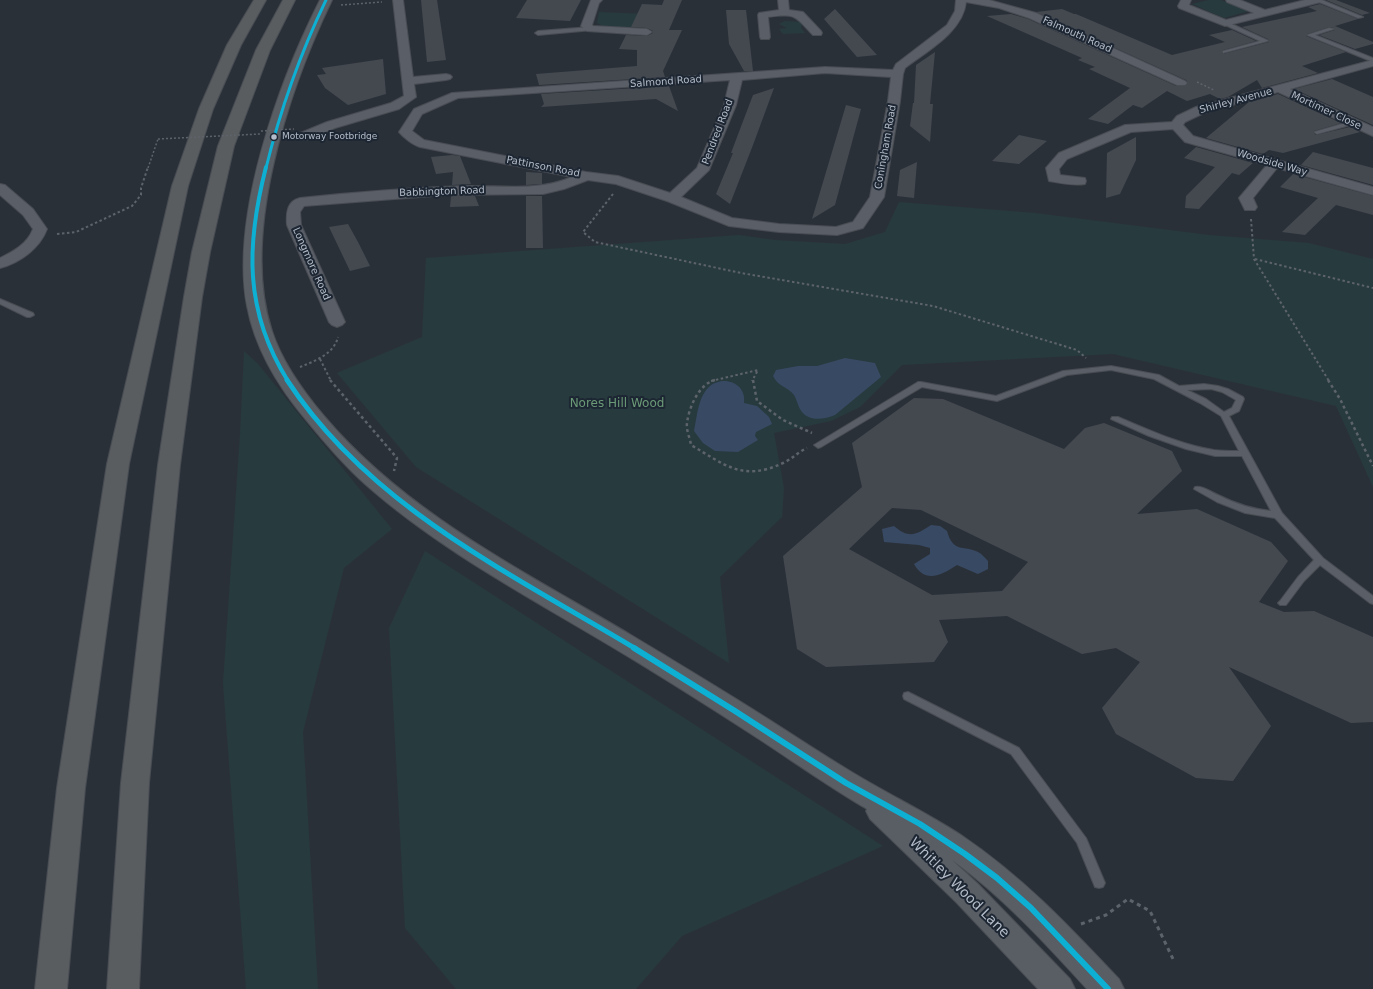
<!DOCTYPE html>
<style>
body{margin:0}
canvas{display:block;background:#2a3038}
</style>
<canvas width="1373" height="989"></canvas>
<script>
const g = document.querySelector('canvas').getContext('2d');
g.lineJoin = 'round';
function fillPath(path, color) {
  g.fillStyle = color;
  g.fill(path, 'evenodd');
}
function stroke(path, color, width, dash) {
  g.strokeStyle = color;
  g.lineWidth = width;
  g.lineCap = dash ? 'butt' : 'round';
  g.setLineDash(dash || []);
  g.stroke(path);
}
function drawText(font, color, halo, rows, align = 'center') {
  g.font = font + ' "DejaVu Sans",sans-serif';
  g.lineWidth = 4;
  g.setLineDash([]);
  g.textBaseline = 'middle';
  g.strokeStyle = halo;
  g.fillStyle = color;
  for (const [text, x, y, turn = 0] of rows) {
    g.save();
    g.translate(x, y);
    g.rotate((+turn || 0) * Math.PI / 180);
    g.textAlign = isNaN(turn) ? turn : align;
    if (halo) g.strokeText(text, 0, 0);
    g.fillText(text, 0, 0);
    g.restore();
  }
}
fillPath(new Path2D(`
 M 1208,0 L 1221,0 L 1249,11 L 1224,18 L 1192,4 Z
 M 599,12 L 647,14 L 638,21 L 632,29 L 605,27 L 597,23 Z
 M 785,21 L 801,22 L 802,25 L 801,28 L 805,33 L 783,34 L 779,29 L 787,28 L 779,24 Z
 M 899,202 L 1035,213 L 1209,235 L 1309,243 L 1373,259 L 1373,487 L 1336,406 L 1113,354 L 902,365 L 860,407 L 831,421 L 774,433 L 784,488 L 782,517 L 720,577 L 729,663 L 416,467 L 337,373 L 422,337 L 426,258 L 739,235 L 775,240 L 845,244 L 885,232 Z
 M 244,351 L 258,364 L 392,529 L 344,568 L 303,732 L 318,989 L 246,989 L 223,683 L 240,434 Z
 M 425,551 L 883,846 L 682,936 L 636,989 L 456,989 L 405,928 L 389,628 Z`), '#273a3e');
fillPath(new Path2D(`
 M 845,358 L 875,363 L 881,377 L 835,415 C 825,419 810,422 802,412 C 798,407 797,400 794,395 C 787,386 778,387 773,376 L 776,370 L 798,366 L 817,366 Z
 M 722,381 C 735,380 746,389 744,403 L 757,406 L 769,417 L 772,424 L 756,432 L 755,436 L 758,440 L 738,452 L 715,451 L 703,443 L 694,431 C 697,417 698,396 710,386 C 713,383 718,382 722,381 Z
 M 931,525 L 940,526 L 947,531 C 953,553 963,545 978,552 C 982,554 985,558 988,561 L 988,569 L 978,574 L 957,565 C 942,575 925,584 914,564 L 930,554 L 930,548 L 919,545 L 884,542 L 882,529 L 894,526 C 909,539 916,535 931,525 Z`), '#384963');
fillPath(new Path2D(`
 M 421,0 L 437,0 L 446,60 L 427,62 Z
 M 527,0 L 581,0 L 570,21 L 516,18 Z
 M 664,0 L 682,0 L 669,30 L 682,30 L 663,71 L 665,77 L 539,85 L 536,74 L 637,66 L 637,50 L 619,49 L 626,35 L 647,36 L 653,33 L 653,31 L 647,28 L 631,27 L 642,4 L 662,5 Z
 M 1326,0 L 1336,0 L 1370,13 L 1362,15 Z
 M 1320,4 L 1358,19 L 1335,26 L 1373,42 L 1373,44 L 1355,49 L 1319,35 L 1335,30 L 1334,28 L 1329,27 L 1307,34 L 1306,36 L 1346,52 L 1302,66 L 1318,73 L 1262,88 L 1257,80 L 1228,97 L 1220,99 L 1210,94 L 1187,101 L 1167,91 L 1142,108 L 1133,105 L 1108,124 L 1088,119 L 1130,88 L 1089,69 L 1095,67 L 1078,60 L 1082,58 L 987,16 L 1011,14 L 1028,19 L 1176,86 L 1185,86 L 1188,83 L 1186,80 L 1036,12 L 1062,9 L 1074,14 L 1076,14 L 1172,55 L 1225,42 L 1209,35 L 1232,30 L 1256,41 L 1223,50 L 1222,53 L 1223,54 L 1269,42 L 1268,39 L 1242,27 L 1317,11 L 1308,7 Z
 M 835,9 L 877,55 L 857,57 L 824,19 Z
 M 726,10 L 746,10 L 753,71 L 744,71 L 729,44 Z
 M 935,52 L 930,104 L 933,104 L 930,142 L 910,126 L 913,103 L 914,103 L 916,65 Z
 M 383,59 L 386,94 L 348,105 L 325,88 L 317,75 L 326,74 L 322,68 Z
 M 1332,79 L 1373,97 L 1373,125 L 1294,89 Z
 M 669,86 L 678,111 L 656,99 L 541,107 L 544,104 L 541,94 Z
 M 774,88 L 753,145 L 730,204 L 716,194 L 733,153 L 731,153 L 745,116 L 753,95 Z
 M 1278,94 L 1341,123 L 1314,131 L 1313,132 L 1316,135 L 1350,127 L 1360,132 L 1283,153 L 1269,150 L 1263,154 L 1206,138 L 1249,102 Z
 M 846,105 L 861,109 L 835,205 L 812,219 Z
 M 1019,135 L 1047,141 L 1019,164 L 992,161 Z
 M 1136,137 L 1136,160 L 1120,194 L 1106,198 L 1107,153 Z
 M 1196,147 L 1253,163 L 1239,175 L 1232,173 L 1199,209 L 1185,208 L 1186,196 L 1215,167 L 1184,158 Z
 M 1313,152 L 1373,168 L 1373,185 L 1301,165 Z
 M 452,155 L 460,156 L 471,184 L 452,185 L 453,172 L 436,174 L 431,157 Z
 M 917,162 L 914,198 L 897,196 L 900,170 Z
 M 526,172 L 542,173 L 542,184 L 526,185 Z
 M 1293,174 L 1373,196 L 1373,215 L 1336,205 L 1305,235 L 1282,232 L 1318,198 L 1280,187 Z
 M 451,196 L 475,196 L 479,206 L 450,207 Z
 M 526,196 L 542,196 L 543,248 L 526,248 Z
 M 348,224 L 358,242 L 370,266 L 350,271 L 329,227 Z
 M 914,398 L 943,399 L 1064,449 L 1085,428 L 1104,423 L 1172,451 L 1182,471 L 1137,514 L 1197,509 L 1271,542 L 1288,561 L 1259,602 L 1284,612 L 1314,611 L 1373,637 L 1373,722 L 1351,723 L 1229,667 L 1271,726 L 1233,781 L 1196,778 L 1116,734 L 1102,708 L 1140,662 L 1116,648 L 1082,654 L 1007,616 L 939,620 L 948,642 L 934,662 L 826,667 L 797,649 L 783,556 L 862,487 L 852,443 ZM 892,508 L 921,510 L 1028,562 L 1002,591 L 932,595 L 849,549 Z`), '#444950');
const service = new Path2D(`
 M 1314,0 L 1322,0 L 1363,17 L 1358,18 Z
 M 1225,21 L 1267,40 L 1268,41 L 1223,53 L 1223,51 L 1260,41 L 1223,24 L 1222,23 Z
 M 591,27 L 593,28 L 593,30 L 538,35 L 535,33 L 538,31 Z
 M 1329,28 L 1334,29 L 1315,35 L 1373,58 L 1373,62 L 1307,35 Z
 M 1352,121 L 1355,123 L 1354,124 L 1317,134 L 1314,132 Z
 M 0,299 L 33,313 L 34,315 L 30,317 L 27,317 L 0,304 Z
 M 1111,366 L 1159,375 L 1179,386 L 1204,384 L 1218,386 L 1228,389 L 1243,397 L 1244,399 L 1239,411 L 1229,416 L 1282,513 L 1323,558 L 1373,596 L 1373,604 L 1370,603 L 1320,565 L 1304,581 L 1286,605 L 1280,605 L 1278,603 L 1280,601 L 1298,577 L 1314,560 L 1275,518 L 1245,513 L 1217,502 L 1194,489 L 1195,487 C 1202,485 1211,492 1218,495 C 1236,504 1252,509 1271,511 L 1242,456 L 1215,456 L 1186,449 L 1149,436 L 1111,419 L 1112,417 L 1118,417 C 1149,430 1181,445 1214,450 C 1222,451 1231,451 1239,451 L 1221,416 L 1200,403 L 1154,379 L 1111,370 L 1067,375 L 997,401 L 922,387 L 821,447 L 818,448 L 814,445 L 918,382 L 921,382 L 996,396 L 1063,371 ZM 1211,389 L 1222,392 L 1236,400 L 1232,408 L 1224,412 L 1206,399 L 1187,390 Z
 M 908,692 L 1019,748 L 1086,838 L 1105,883 L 1103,887 L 1099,888 L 1095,887 L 1077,843 L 1011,754 L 904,699 L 903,696 L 904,693 Z`);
const minor = new Path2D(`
 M 393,0 L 403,0 L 413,77 L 446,74 L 450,75 L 452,77 L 450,79 L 446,80 L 414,84 L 416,97 L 399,109 L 335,128 L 306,140 L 298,140 L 296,137 L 298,134 L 327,122 L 391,103 L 404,96 Z
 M 591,0 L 602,0 L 599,3 L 592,25 L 593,26 L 647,29 L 652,32 L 647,35 L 587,31 L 581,26 Z
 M 778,0 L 788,0 L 789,10 L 803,12 L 821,31 L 822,33 L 821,35 L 813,35 C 795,16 796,13 768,17 L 770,37 L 769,39 L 761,39 L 760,37 L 758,15 L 759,13 L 779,10 Z
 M 956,0 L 989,0 L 1036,13 L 1185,81 L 1187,83 L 1185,85 L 1177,85 L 1029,18 L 999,8 L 966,2 C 963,32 927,51 905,68 L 903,74 L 900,101 L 884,197 L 863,228 L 837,235 L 779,232 L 729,226 L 667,201 L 616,184 L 588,180 L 564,189 L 543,194 L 446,195 L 304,206 L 300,212 L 301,225 L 345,322 L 342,325 L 337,327 L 332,325 L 329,322 L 287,225 C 286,213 287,201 300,198 C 355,192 409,188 464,186 C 501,185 537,192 572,177 L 420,147 C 413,145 404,138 399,132 L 414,109 L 452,93 L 825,67 L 893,70 L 896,64 L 947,25 L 955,11 ZM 825,73 L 891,77 L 888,101 L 870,197 L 853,222 L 836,227 L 779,224 L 732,218 L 681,197 L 709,170 L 736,105 L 742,80 ZM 730,80 L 724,105 L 697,168 L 670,193 L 618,176 L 586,172 L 424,140 L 412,131 L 422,114 L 458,98 Z
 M 1181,0 L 1191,0 L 1189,5 L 1226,20 L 1254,13 L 1227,2 L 1226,0 L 1240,0 L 1265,10 L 1305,0 L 1322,0 L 1321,2 L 1225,26 L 1179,8 L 1178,6 Z
 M 1373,60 L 1373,66 L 1290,89 L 1373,127 L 1373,136 L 1278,92 L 1204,113 L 1185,122 L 1183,125 L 1193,136 L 1373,187 L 1373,195 L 1277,168 L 1253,198 L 1257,207 L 1255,210 L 1245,210 L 1239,198 L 1267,165 L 1185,142 L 1173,129 L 1131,132 L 1067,159 L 1059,169 L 1060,175 L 1085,178 L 1086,181 L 1085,184 C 1074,186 1060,183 1049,181 L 1046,168 L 1059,153 L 1125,125 L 1172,122 L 1177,116 L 1196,107 Z
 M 0,184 L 5,185 L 33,209 L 47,229 C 40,248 20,263 0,268 L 0,258 C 14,251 27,244 33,229 L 23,215 L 0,195 Z`);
const secondary = new Path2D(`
 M 320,0 L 332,0 C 289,89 240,234 272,331 C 282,362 303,391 324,416 C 407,514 522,570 631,635 C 676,662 721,689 765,717 C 795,736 825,756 855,774 C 890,795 927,813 961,835 C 1023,877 1068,925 1119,979 L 1124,989 L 1087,989 C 1045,943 1003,897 952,860 L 978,884 L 1070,979 L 1075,989 L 1038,989 L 956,902 L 870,819 L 866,811 L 867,809 C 831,788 797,764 762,741 C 708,706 653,671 597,638 C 518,591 435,546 365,484 C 344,465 325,443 307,421 C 279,388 255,349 247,306 C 230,216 279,81 320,0 Z`);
const motorway = new Path2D(`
 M 254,0 L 266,0 L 241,45 L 213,109 L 188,186 L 129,464 L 85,788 L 67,989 L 35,989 L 57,788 L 107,464 L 172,186 L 199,109 L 227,45 Z
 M 283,0 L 295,0 L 270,50 L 234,146 L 210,252 L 202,297 L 180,465 L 149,783 L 139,989 L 107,989 L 121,783 L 158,465 L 184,297 L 192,252 L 218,146 L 256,50 Z`);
stroke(service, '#484c53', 2);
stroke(minor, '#484c53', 2);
stroke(secondary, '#484c53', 2);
stroke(motorway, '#474c53', 2);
stroke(new Path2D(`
 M 341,5 L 382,2
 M 1197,82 L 1214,90
 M 148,168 L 158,139`), '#5d636a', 1.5, [2, 2]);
stroke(new Path2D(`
 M 613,194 L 583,232 L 595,242 L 741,273 L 933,306 L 1077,350 L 1086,358
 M 1251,219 L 1254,259 L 1329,381
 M 57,234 L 76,232 L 132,206 L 141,195 L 141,188 L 148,167
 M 1255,259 L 1373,288
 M 320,359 L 331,381
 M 300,367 C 315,361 334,354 338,337
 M 711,381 L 758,370 L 752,381`), '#5d636a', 2, [2.5, 2.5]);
stroke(new Path2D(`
 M 330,380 L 397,458 L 394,471
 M 715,380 C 699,384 689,407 687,423 C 686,430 690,438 691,445 C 725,465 743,482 783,463 C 792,459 798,452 807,448
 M 753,380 L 757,401 L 783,420 L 812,433
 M 1328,380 L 1340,399 L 1373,466`), '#5d636a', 2.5, [3, 3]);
stroke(new Path2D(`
 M 1081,924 L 1106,915 L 1128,899 L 1150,911 L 1173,959`), '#5d636a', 3, [4, 4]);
fillPath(service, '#5a5e66');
fillPath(minor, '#5a5e66');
fillPath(secondary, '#595d64');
fillPath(motorway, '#5a5d60');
stroke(new Path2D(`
 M 261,131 L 294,129
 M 158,139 L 260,134`), '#5d636a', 1.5, [2, 2]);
stroke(new Path2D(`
 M 266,168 C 280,111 300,54 326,0`), '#0dafd3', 3);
stroke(new Path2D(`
 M 266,167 C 246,245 244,311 288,381`), '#0dafd3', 4);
stroke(new Path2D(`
 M 287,380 C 370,507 510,573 636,649`), '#0dafd3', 5);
stroke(new Path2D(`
 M 634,648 L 735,711 L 846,783 L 920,824 L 965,854 L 997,878 L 1031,908 L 1108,989`), '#0dafd3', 6);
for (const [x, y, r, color] of [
 [274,137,3.5,"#b4bcc9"]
]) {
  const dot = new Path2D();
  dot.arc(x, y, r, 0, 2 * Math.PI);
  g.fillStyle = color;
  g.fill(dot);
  stroke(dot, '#1d2633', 1.5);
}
drawText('9px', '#b4bcc9', '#1d2633', [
 ["Motorway Footbridge",282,137]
], 'left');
drawText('10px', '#b4bcc9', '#1d2633', [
 ["Falmouth Road",1077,35,24],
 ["Salmond Road",666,82,-4],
 ["Shirley Avenue",1236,101,-15],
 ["Mortimer Close",1326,111,25],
 ["Pendred Road",718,132,-69],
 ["Coningham Road",886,147,-80],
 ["Woodside Way",1272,163,16],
 ["Pattinson Road",543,167,11],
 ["Babbington Road",442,192,-2],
 ["Longmore Road",311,264,66]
]);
drawText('12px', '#6b9a76', '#1d2633', [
 ["Nores Hill Wood",617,404]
]);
drawText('14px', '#b4bcc9', '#1d2633', [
 ["Whitley Wood Lane",959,888,45]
]);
</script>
